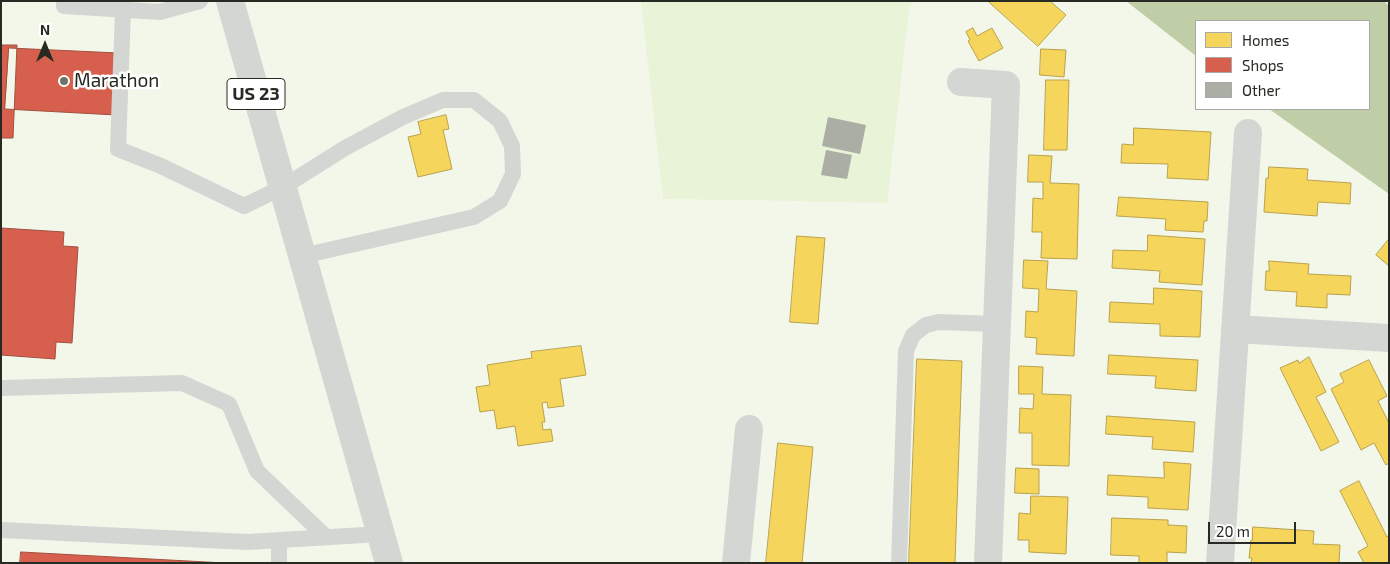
<!DOCTYPE html>
<style>
body{margin:0}
#map{position:relative;width:1390px;height:564px;overflow:hidden;background:#f2f7ea;font-family:"Exo 2",sans-serif}
canvas{display:block}
.frame{position:absolute;inset:0;border:2px solid #272a22;pointer-events:none}
.legend{position:absolute;left:1195px;top:20px;width:175px;height:90px;box-sizing:border-box;background:#fff;border:1px solid #a9aaa7;margin:0;padding:6px 9px;list-style:none;font-size:15px;color:#272a22}
.legend li{display:flex;align-items:center;gap:10px;height:25px}
.legend b{width:25px;border:1px solid #a9aaa7}
.north{position:absolute;left:20px;top:20px;width:50px;height:50px;-webkit-text-stroke:4px #fff;paint-order:stroke;rotate:0deg;font-size:14px;font-weight:700;line-height:20px;text-align:center;color:#272a22}
.north::after{content:'';display:block;margin:auto;width:18px;height:22px;background:#272a22;clip-path:polygon(50% 0,100% 100%,50% 72%,0 100%)}
.scale{position:absolute;left:1208px;top:522px;width:88px;height:22px;box-sizing:border-box;border:2px solid #272a22;border-top:0;padding-left:6px;font-size:15px;line-height:18px;white-space:nowrap;color:#272a22;-webkit-text-stroke:4px #fff;paint-order:stroke}
</style>
<div id="map">
<canvas width="1390" height="564"></canvas>
<div class="frame"></div>
<ul class="legend">
<li><b style="height:14px;background:#f6d55c"></b>Homes</li>
<li><b style="height:14px;background:#d6604d"></b>Shops</li>
<li><b style="height:14px;background:#aaaea5"></b>Other</li>
</ul>
<div class="north">N</div>
<div class="scale">20 m</div>
</div>
<script>
const g = document.querySelector('canvas').getContext('2d');
g.lineJoin = 'round';
function fillPath(path, color) {
  g.fillStyle = color;
  g.fill(path, 'evenodd');
}
function stroke(path, color, width, dash) {
  g.strokeStyle = color;
  g.lineWidth = width;
  g.lineCap = dash ? 'butt' : 'round';
  g.setLineDash(dash || []);
  g.stroke(path);
}
function drawText(font, color, halo, rows, align = 'center') {
  g.font = font + ' "Exo 2",sans-serif';
  g.lineWidth = 5;
  g.setLineDash([]);
  g.textBaseline = 'middle';
  g.strokeStyle = halo;
  g.fillStyle = color;
  for (const [text, x, y, turn = 0] of rows) {
    g.save();
    g.translate(x, y);
    g.rotate((+turn || 0) * Math.PI / 180);
    g.textAlign = isNaN(turn) ? turn : align;
    if (halo) g.strokeText(text, 0, 0);
    g.fillText(text, 0, 0);
    g.restore();
  }
}
fillPath(new Path2D(`
 M 641,1 L 914,1 L 909,9 L 887,203 L 749,200 L 663,199 Z`), '#e8f3d7');
fillPath(new Path2D(`
 M 1126,1 L 1384,1 L 1389,6 L 1389,194 L 1269,109 L 1369,109 L 1369,21 L 1196,21 L 1196,56 Z`), '#bfcea6');
const homes = new Path2D(`
 M 988,1 L 1050,1 L 1066,15 L 1038,46 Z
 M 973,28 L 977,36 L 992,28 L 1003,48 L 979,61 L 968,41 L 970,40 L 966,32 Z
 M 1041,49 L 1066,50 L 1064,77 L 1040,75 Z
 M 1046,80 L 1069,80 L 1067,150 L 1044,150 Z
 M 446,115 L 449,129 L 443,130 L 452,169 L 418,177 L 408,137 L 421,134 L 418,122 Z
 M 1134,128 L 1211,132 L 1208,180 L 1167,178 L 1168,164 L 1121,163 L 1122,144 L 1133,145 Z
 M 1029,155 L 1052,156 L 1050,183 L 1079,184 L 1077,259 L 1041,258 L 1042,232 L 1032,232 L 1033,198 L 1043,199 L 1043,182 L 1028,182 Z
 M 1269,167 L 1308,169 L 1307,180 L 1351,183 L 1350,204 L 1318,202 L 1317,216 L 1264,212 L 1266,178 L 1268,178 Z
 M 1119,197 L 1208,202 L 1207,221 L 1204,221 L 1203,232 L 1165,230 L 1166,219 L 1117,216 Z
 M 1148,235 L 1205,239 L 1202,285 L 1159,282 L 1160,271 L 1112,268 L 1113,250 L 1147,251 Z
 M 797,236 L 825,238 L 818,324 L 790,322 Z
 M 1389,239 L 1389,266 L 1376,255 Z
 M 1024,260 L 1048,261 L 1046,289 L 1077,291 L 1074,356 L 1036,354 L 1037,338 L 1025,337 L 1026,311 L 1038,312 L 1039,289 L 1023,288 Z
 M 1269,261 L 1309,264 L 1308,274 L 1351,276 L 1350,295 L 1327,294 L 1327,308 L 1296,306 L 1297,292 L 1265,290 L 1266,271 L 1269,271 Z
 M 1154,288 L 1202,291 L 1200,337 L 1160,336 L 1160,324 L 1109,322 L 1110,302 L 1153,304 Z
 M 581,346 L 586,375 L 560,379 L 564,406 L 548,408 L 547,402 L 542,403 L 545,422 L 542,422 L 543,430 L 551,429 L 553,441 L 518,446 L 515,426 L 497,429 L 494,410 L 480,412 L 476,387 L 490,385 L 487,365 L 532,358 L 531,352 Z
 M 1109,355 L 1198,360 L 1196,391 L 1155,388 L 1156,376 L 1108,374 Z
 M 1309,357 L 1326,392 L 1316,397 L 1339,442 L 1321,451 L 1280,368 L 1298,360 L 1299,363 Z
 M 917,359 L 962,361 L 955,563 L 909,563 Z
 M 1369,360 L 1387,396 L 1378,401 L 1389,423 L 1389,463 L 1386,465 L 1374,443 L 1361,450 L 1331,389 L 1344,382 L 1340,374 Z
 M 1019,366 L 1043,367 L 1042,394 L 1071,395 L 1069,466 L 1032,465 L 1032,433 L 1019,433 L 1020,408 L 1033,409 L 1034,394 L 1019,394 Z
 M 1107,416 L 1195,422 L 1193,452 L 1152,449 L 1153,437 L 1106,434 Z
 M 778,443 L 813,447 L 802,563 L 766,563 Z
 M 1164,462 L 1191,464 L 1188,510 L 1148,508 L 1148,497 L 1107,495 L 1108,475 L 1164,478 Z
 M 1016,468 L 1039,469 L 1039,494 L 1015,493 Z
 M 1359,481 L 1387,537 L 1389,535 L 1389,563 L 1364,563 L 1358,552 L 1368,546 L 1340,491 Z
 M 1031,496 L 1068,497 L 1066,554 L 1029,552 L 1029,540 L 1018,540 L 1019,513 L 1030,514 Z
 M 1112,518 L 1168,520 L 1168,525 L 1187,526 L 1186,553 L 1167,552 L 1167,563 L 1139,563 L 1139,556 L 1111,555 Z
 M 1253,527 L 1314,531 L 1313,544 L 1340,545 L 1339,563 L 1251,563 L 1252,558 L 1249,558 L 1251,540 L 1252,540 Z`);
fillPath(homes, '#f6d55c');
stroke(homes, '#b8a24b', 1);
const shops = new Path2D(`
 M 1,45 L 17,45 L 13,138 L 1,138 Z
 M 9,48 L 119,53 L 116,115 L 5,109 Z
 M 1,228 L 64,232 L 63,246 L 78,247 L 72,343 L 56,342 L 55,359 L 1,355 Z
 M 21,552 L 225,563 L 20,563 Z`);
fillPath(shops, '#d6604d');
stroke(shops, '#a25040', 1);
fillPath(new Path2D(`
 M 828,117 L 866,125 L 860,154 L 822,146 Z
 M 826,150 L 852,155 L 847,179 L 821,175 Z`), '#aaaea5');
stroke(new Path2D(`
 M 64,1 L 64,6 L 160,12 L 200,1
 M 123,10 L 118,149 L 161,166 L 244,206 L 283,187 L 345,148 L 403,117 L 443,100 L 474,100 L 500,121 L 512,146 L 513,174 L 500,201 L 474,217 L 302,256
 M 1,388 L 182,383 L 229,404 L 257,471 L 326,537
 M 1,530 L 248,542 L 380,534
 M 279,540 L 279,563
 M 899,563 L 906,351 L 913,335 L 926,325 L 939,322 L 997,324`), '#d4d6d3', 16);
stroke(new Path2D(`
 M 961,82 L 1006,85 L 988,563
 M 1235,329 L 1389,338
 M 736,563 L 749,429
 M 1220,563 L 1248,133`), '#d4d6d3', 28);
stroke(new Path2D(`
 M 230,1 L 389,563`), '#d4d6d3', 28);
for (const [x, y, r, color] of [
 [64,81,5,"#6e7268"]
]) {
  const dot = new Path2D();
  dot.arc(x, y, r, 0, 2 * Math.PI);
  g.fillStyle = color;
  g.fill(dot);
  stroke(dot, '#fff', 2);
}
for (const [x, y, w] of [
 [256,94,58]
]) {
  const box = new Path2D();
  box.roundRect(x - w / 2, y - 15.5, w, 31, 4);
  g.fillStyle = '#fff';
  g.fill(box);
  stroke(box, '#272a22', 1);
}
drawText('bold 18px', '#272a22', null, [
 ["US 23",256,94]
]);
drawText('19px', '#272a22', '#fff', [
 ["Marathon",74,81]
], 'left');
</script>
